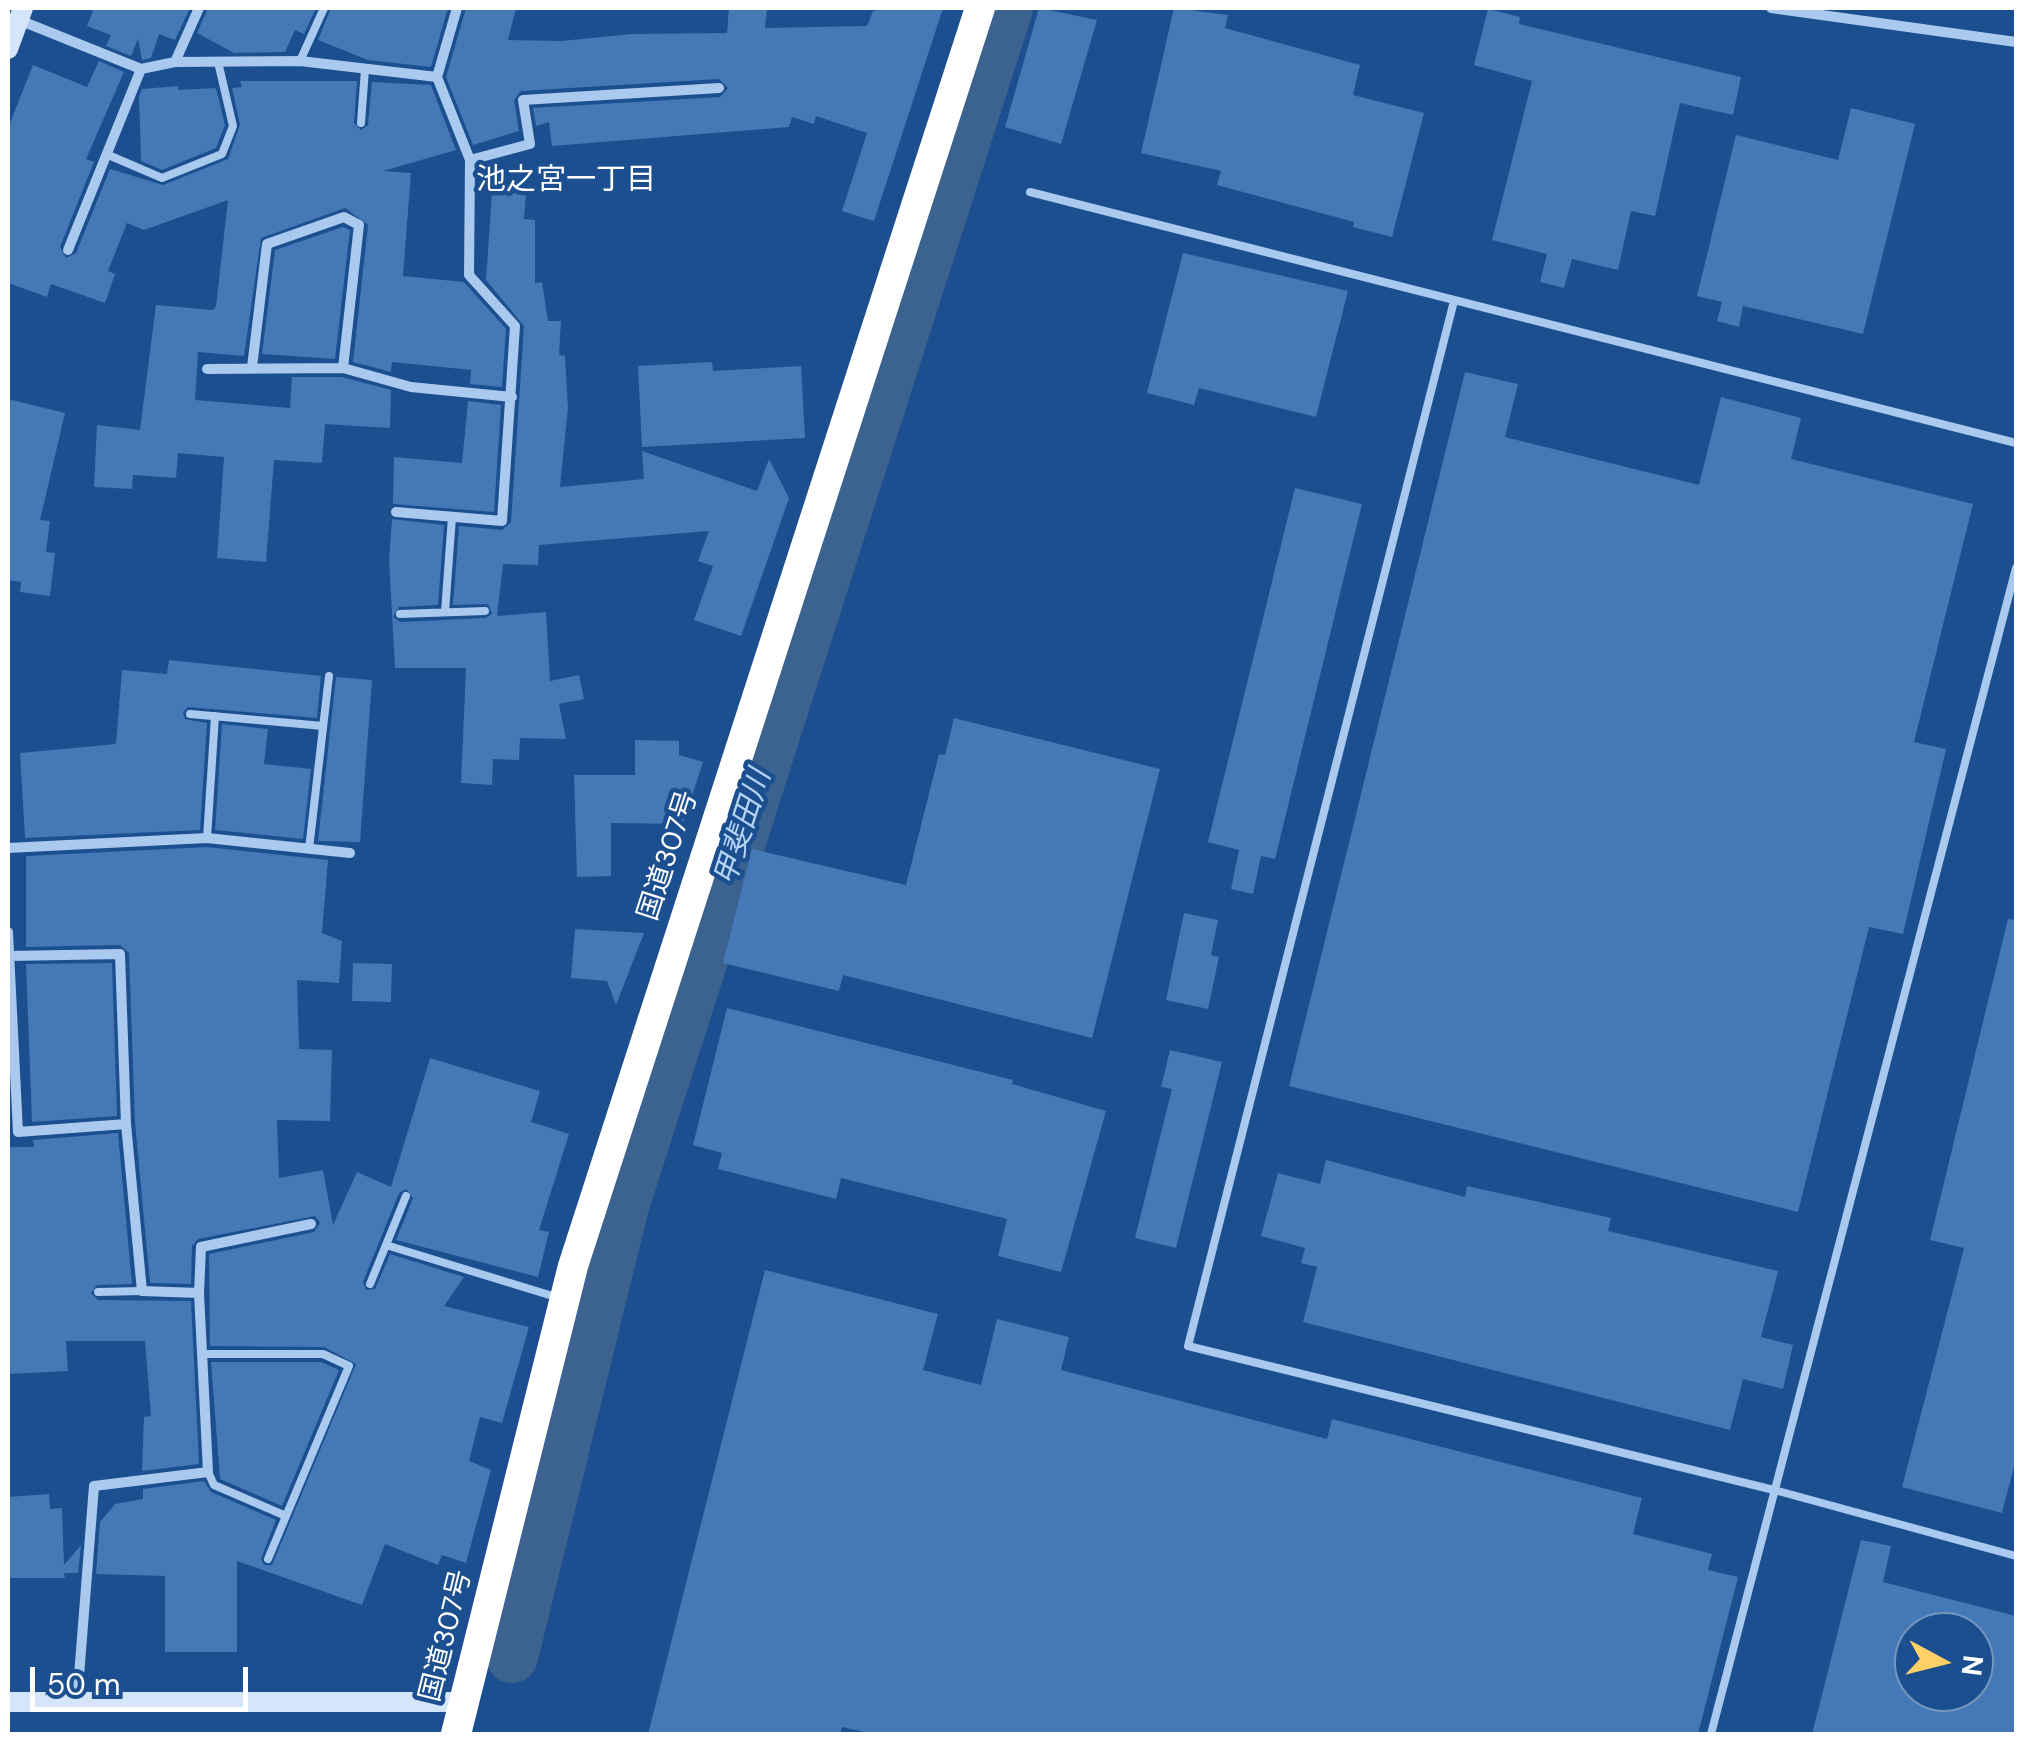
<!DOCTYPE html>
<meta charset="utf-8">
<style>
body{margin:0}
#map{position:relative;width:2024px;height:1742px;overflow:hidden;background:#1b4f8f;font-family:"DM Sans",sans-serif}
canvas{display:block}
.frame{position:absolute;inset:0;border:10px solid #fff;pointer-events:none}
.north{position:absolute;left:1894px;top:1612px;width:100px;height:100px;box-sizing:border-box;background:#1b4f8f;border:2px solid #7695bc;border-radius:50%;rotate:97deg;font-size:28px;font-weight:700;line-height:40px;text-align:center;color:#fff}
.north::after{content:'';display:block;margin:auto;width:35px;height:45px;background:#ffd166;clip-path:polygon(50% 0,100% 100%,50% 72%,0 100%)}
.scale{position:absolute;left:30px;top:1667px;width:218px;height:45px;box-sizing:border-box;border:5px solid #fff;border-top:0;padding-left:12px;font-size:30px;line-height:35px;white-space:nowrap;color:#fff;-webkit-text-stroke:8px #1b4f8f;paint-order:stroke}
</style>
<div id="map">
<canvas width="2024" height="1742"></canvas>
<div class="frame"></div>
<div class="north">N</div>
<div class="scale">50 m</div>
</div>
<script>
const g = document.querySelector('canvas').getContext('2d');
g.lineJoin = 'round';
function stroke(path, color, width, dash) {
  g.strokeStyle = color;
  g.lineWidth = width;
  g.lineCap = dash ? 'butt' : 'round';
  g.setLineDash(dash || []);
  g.stroke(path);
}
function fillPath(path, color) {
  g.fillStyle = color;
  g.fill(path, 'evenodd');
}
function drawText(font, color, halo, rows, align = 'center') {
  g.font = font + ' "DM Sans","Noto Sans JP",sans-serif';
  g.lineWidth = 9;
  g.setLineDash([]);
  g.textBaseline = 'middle';
  g.strokeStyle = halo;
  g.fillStyle = color;
  for (const [text, x, y, turn = 0] of rows) {
    g.save();
    g.translate(x, y);
    g.rotate((+turn || 0) * Math.PI / 180);
    g.textAlign = isNaN(turn) ? turn : align;
    if (halo) g.strokeText(text, 0, 0);
    g.fillText(text, 0, 0);
    g.restore();
  }
}
stroke(new Path2D(`
 M 512,1657 L 623,1206 L 1007,8`), '#3c6290', 52);
fillPath(new Path2D(`
 M 94,8 L 190,8 L 175,40 L 159,34 L 151,58 L 142,60 L 138,39 L 131,56 L 106,46 L 111,35 L 87,26 Z
 M 208,8 L 316,8 L 304,34 L 295,30 L 285,52 L 234,53 L 197,33 Z
 M 331,8 L 448,8 L 431,67 L 368,60 L 318,40 Z
 M 466,8 L 516,8 L 508,40 L 561,41 L 632,34 L 727,33 L 729,8 L 767,8 L 765,28 L 867,26 L 873,11 L 889,8 L 943,8 L 874,221 L 842,211 L 867,133 L 816,116 L 814,124 L 792,117 L 789,127 L 552,146 L 549,122 L 536,126 L 533,108 L 720,97 L 728,88 L 719,79 L 521,91 L 514,100 L 519,131 L 473,145 L 446,77 Z
 M 1039,8 L 1097,20 L 1061,144 L 1005,127 Z
 M 1174,8 L 1228,15 L 1225,28 L 1360,65 L 1353,95 L 1424,113 L 1392,237 L 1353,227 L 1354,222 L 1217,185 L 1221,171 L 1141,153 Z
 M 1488,9 L 1520,17 L 1519,24 L 1741,77 L 1733,115 L 1680,103 L 1655,216 L 1631,211 L 1618,270 L 1572,259 L 1564,288 L 1540,282 L 1547,254 L 1492,240 L 1532,81 L 1474,65 Z
 M 99,61 L 124,72 L 86,159 L 94,162 L 60,247 L 66,258 L 76,253 L 110,169 L 163,185 L 228,159 L 240,125 L 232,88 L 242,87 L 240,81 L 357,81 L 354,123 L 361,130 L 368,125 L 372,82 L 431,85 L 456,150 L 383,171 L 411,173 L 403,276 L 464,282 L 506,329 L 502,387 L 470,384 L 471,370 L 392,362 L 391,372 L 353,362 L 368,225 L 345,208 L 261,238 L 244,356 L 198,352 L 195,400 L 290,408 L 292,377 L 342,377 L 391,390 L 390,428 L 325,424 L 322,463 L 274,460 L 266,562 L 217,558 L 224,457 L 178,453 L 176,478 L 133,475 L 132,489 L 94,487 L 97,425 L 140,430 L 156,305 L 213,310 L 216,306 L 228,200 L 144,230 L 127,223 L 108,271 L 115,274 L 105,303 L 51,284 L 47,297 L 8,283 L 8,128 L 33,65 L 87,87 Z
 M 178,86 L 178,90 L 216,88 L 225,125 L 216,148 L 162,170 L 141,161 L 139,96 L 142,89 Z
 M 1851,108 L 1915,124 L 1863,334 L 1743,306 L 1739,327 L 1717,321 L 1722,302 L 1697,296 L 1736,135 L 1838,160 Z
 M 493,178 L 527,181 L 524,219 L 535,220 L 535,283 L 542,282 L 548,321 L 561,321 L 559,355 L 565,356 L 568,408 L 560,487 L 644,479 L 642,451 L 757,491 L 769,459 L 789,498 L 741,636 L 694,620 L 713,566 L 698,561 L 709,531 L 539,545 L 538,565 L 503,564 L 497,616 L 546,612 L 550,681 L 579,675 L 584,699 L 559,704 L 566,739 L 520,738 L 519,760 L 493,759 L 492,785 L 461,783 L 466,668 L 395,668 L 389,560 L 392,519 L 444,525 L 438,605 L 399,607 L 393,617 L 400,622 L 485,618 L 492,614 L 488,604 L 453,605 L 459,526 L 502,530 L 511,522 L 524,326 L 486,280 Z
 M 343,227 L 350,230 L 335,359 L 262,354 L 275,250 Z
 M 1183,253 L 1348,291 L 1316,417 L 1199,388 L 1194,405 L 1147,393 Z
 M 712,362 L 713,371 L 801,366 L 805,438 L 642,447 L 638,366 Z
 M 1465,372 L 1518,384 L 1505,437 L 1699,485 L 1721,397 L 1801,418 L 1791,459 L 1973,504 L 1914,742 L 1946,749 L 1903,934 L 1869,927 L 1798,1212 L 1289,1086 Z
 M 8,399 L 65,413 L 40,520 L 50,521 L 46,552 L 55,553 L 50,596 L 20,592 L 21,582 L 8,580 Z
 M 468,401 L 501,405 L 494,512 L 393,504 L 394,457 L 462,463 Z
 M 1295,488 L 1362,504 L 1275,859 L 1261,856 L 1253,894 L 1231,889 L 1239,850 L 1208,842 Z
 M 169,660 L 321,676 L 317,718 L 188,707 L 183,712 L 185,719 L 207,723 L 200,830 L 25,838 L 20,753 L 116,744 L 122,670 L 167,674 Z
 M 336,677 L 372,680 L 360,842 L 318,841 Z
 M 954,718 L 1160,769 L 1092,1038 L 843,975 L 839,991 L 723,963 L 752,849 L 906,885 L 939,754 L 945,755 Z
 M 222,724 L 268,729 L 264,764 L 311,769 L 303,839 L 215,830 Z
 M 635,740 L 679,741 L 679,755 L 703,762 L 683,824 L 611,823 L 611,876 L 577,877 L 574,775 L 635,775 Z
 M 207,847 L 328,860 L 322,933 L 342,941 L 339,983 L 297,980 L 299,1049 L 332,1050 L 330,1121 L 277,1120 L 279,1178 L 323,1170 L 333,1225 L 357,1172 L 391,1187 L 430,1058 L 540,1091 L 531,1122 L 569,1134 L 539,1230 L 549,1232 L 538,1277 L 396,1240 L 413,1198 L 406,1189 L 399,1193 L 363,1282 L 366,1290 L 375,1289 L 390,1254 L 464,1277 L 444,1306 L 529,1327 L 502,1423 L 480,1417 L 469,1461 L 491,1470 L 466,1563 L 442,1555 L 438,1565 L 385,1544 L 362,1605 L 237,1561 L 237,1652 L 165,1652 L 165,1576 L 96,1574 L 100,1522 L 115,1504 L 143,1499 L 143,1489 L 204,1481 L 211,1492 L 276,1520 L 261,1559 L 264,1565 L 272,1565 L 356,1364 L 324,1347 L 210,1346 L 209,1254 L 314,1232 L 320,1223 L 315,1216 L 198,1239 L 192,1246 L 191,1284 L 150,1283 L 135,1123 L 129,953 L 120,945 L 26,947 L 26,856 Z
 M 1184,913 L 1218,920 L 1211,955 L 1219,957 L 1208,1009 L 1166,1000 Z
 M 2008,919 L 2016,920 L 2016,1459 L 2002,1513 L 1902,1487 L 1964,1248 L 1930,1240 Z
 M 575,929 L 644,933 L 616,1005 L 607,981 L 571,978 Z
 M 112,963 L 117,1116 L 32,1122 L 26,964 Z
 M 353,963 L 392,964 L 391,1002 L 352,1001 Z
 M 727,1008 L 1013,1080 L 1012,1084 L 1106,1111 L 1061,1272 L 998,1256 L 1007,1219 L 841,1178 L 836,1199 L 718,1169 L 722,1153 L 693,1145 Z
 M 1170,1050 L 1222,1062 L 1176,1248 L 1135,1238 L 1172,1089 L 1161,1087 Z
 M 118,1133 L 132,1284 L 97,1285 L 91,1293 L 98,1300 L 191,1301 L 199,1464 L 142,1471 L 144,1417 L 151,1416 L 145,1341 L 66,1341 L 68,1371 L 8,1374 L 8,1147 L 34,1147 L 33,1140 Z
 M 1326,1160 L 1465,1197 L 1467,1186 L 1611,1218 L 1608,1231 L 1778,1271 L 1761,1337 L 1793,1345 L 1783,1389 L 1743,1379 L 1730,1430 L 1303,1322 L 1317,1267 L 1301,1263 L 1305,1248 L 1261,1236 L 1278,1173 L 1320,1184 Z
 M 765,1270 L 938,1314 L 923,1370 L 981,1385 L 997,1319 L 1069,1337 L 1061,1370 L 1327,1439 L 1332,1419 L 1642,1498 L 1633,1534 L 1712,1554 L 1708,1570 L 1738,1577 L 1698,1734 L 873,1734 L 842,1727 L 840,1734 L 648,1734 Z
 M 211,1362 L 321,1362 L 339,1370 L 282,1506 L 220,1479 Z
 M 49,1494 L 50,1509 L 62,1508 L 64,1565 L 81,1545 L 78,1573 L 64,1573 L 65,1578 L 8,1578 L 8,1497 Z
 M 1861,1540 L 1891,1546 L 1883,1582 L 2016,1616 L 2016,1734 L 1812,1734 ZM 1914,1632 L 1974,1632 L 1974,1692 L 1914,1692 Z`), '#4478b7');
stroke(new Path2D(`
 M 300,61 L 324,8
 M 361,123 L 365,69
 M 106,154 L 162,178 L 222,154 L 233,126 L 218,62
 M 1030,192 L 2016,443
 M 1454,301 L 1188,1346 L 1778,1491 L 2016,1556
 M 445,612 L 452,517
 M 400,614 L 485,611
 M 190,714 L 323,726
 M 207,838 L 215,716
 M 309,849 L 329,676
 M 386,1245 L 556,1297
 M 370,1284 L 406,1196
 M 98,1292 L 142,1291
 M 202,1354 L 323,1354 L 349,1366 L 268,1559
 M 208,1472 L 214,1485 L 286,1516
 M 1711,1734 L 2016,568`), '#a9c9ee', 8);
stroke(new Path2D(`
 M 1771,8 L 2016,42
 M 19,20 L 141,69 L 175,62 L 300,61 L 437,77 L 457,8
 M 175,62 L 199,8
 M 470,160 L 530,144 L 523,100 L 719,88
 M 68,250 L 141,69
 M 252,367 L 267,244 L 344,217 L 359,225 L 343,368
 M 207,369 L 343,368 L 411,387 L 512,397
 M 396,512 L 502,521 L 515,326 L 469,275 L 470,160 L 437,77
 M 8,848 L 207,838 L 350,853
 M 8,932 L 18,1132 L 126,1124
 M 9,956 L 120,954 L 126,1124 L 142,1291 L 199,1293
 M 77,1701 L 94,1486 L 208,1472 L 199,1293 L 201,1247 L 311,1224`), '#a9c9ee', 10);
stroke(new Path2D(`
 M 8,49 L 23,8
 M 8,1702 L 463,1702`), '#d6e6fa', 20);
stroke(new Path2D(`
 M 456,1734 L 573,1266 L 980,8`), '#fff', 30);
drawText('28px', '#fff', '#1b4f8f', [
 ["国道307号",669,856,-72],
 ["国道307号",447,1636,-76]
]);
drawText('30px', '#fff', '#1b4f8f', [
 ["池之宮一丁目",566,181]
]);
drawText('italic 30px', '#b5d3f5', '#1b4f8f', [
 ["甲斐田川",744,828,-72]
]);
</script>
